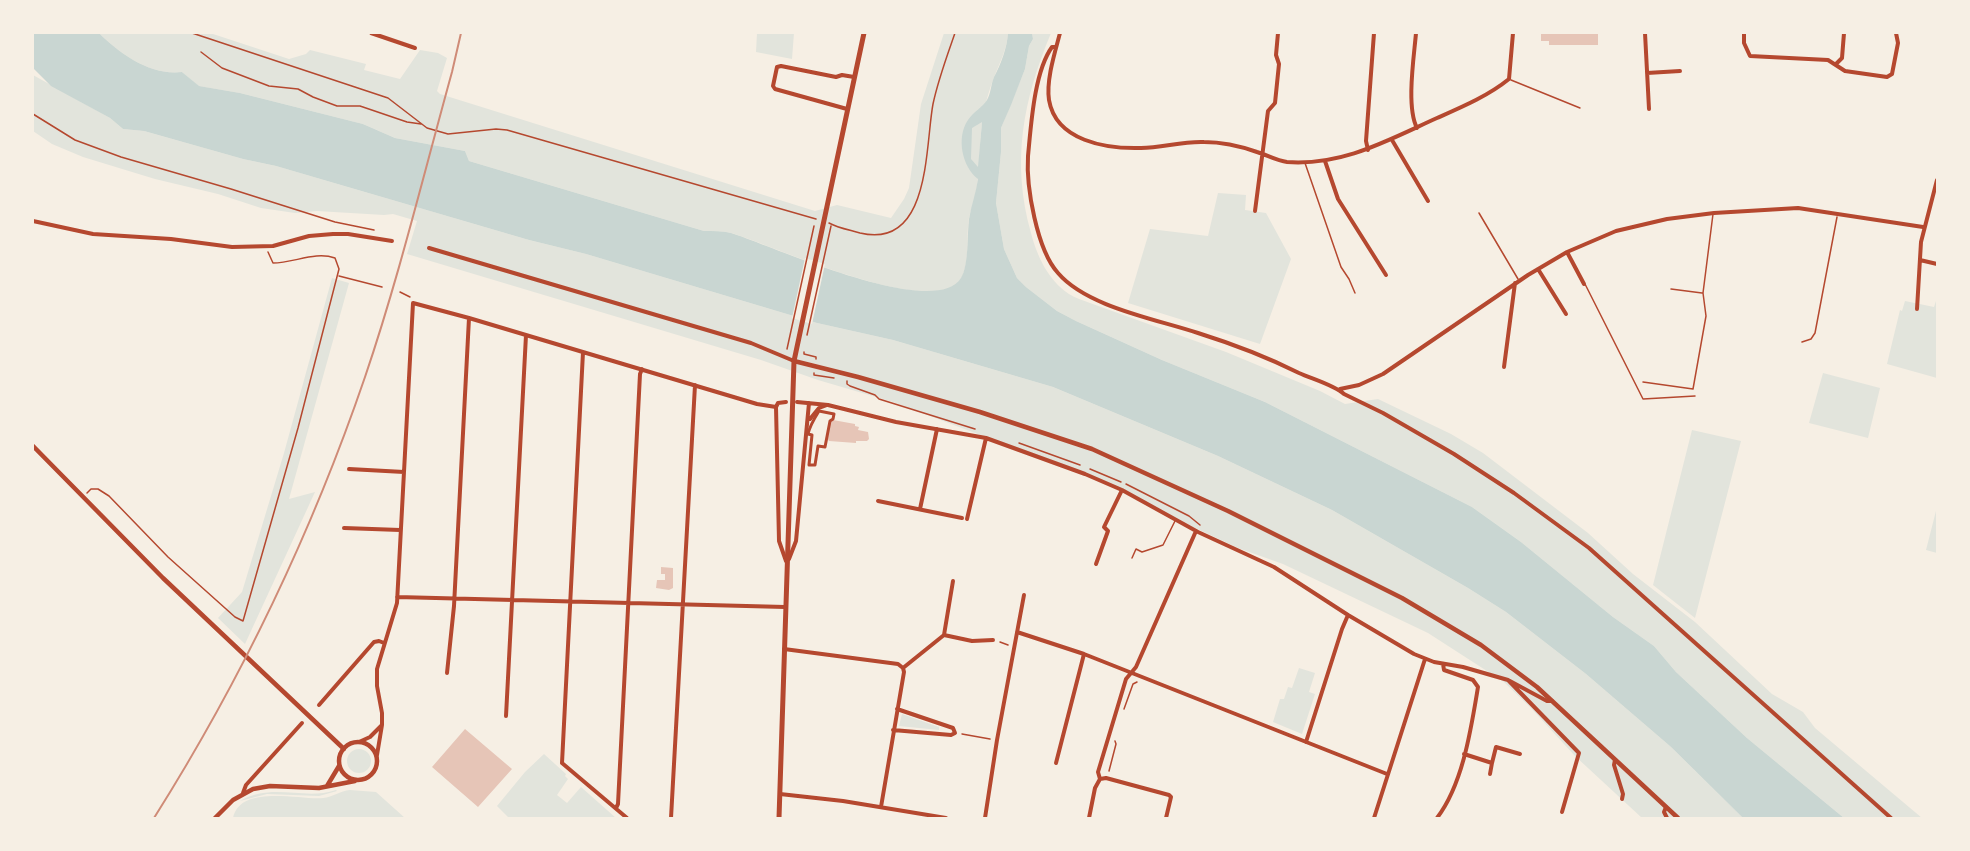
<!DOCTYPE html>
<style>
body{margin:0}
#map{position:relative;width:1970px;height:851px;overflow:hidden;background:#f6efe4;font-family:Raleway,sans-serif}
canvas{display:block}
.frame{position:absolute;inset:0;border:34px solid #f6efe4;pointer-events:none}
</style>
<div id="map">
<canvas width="1970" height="851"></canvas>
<div class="frame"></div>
</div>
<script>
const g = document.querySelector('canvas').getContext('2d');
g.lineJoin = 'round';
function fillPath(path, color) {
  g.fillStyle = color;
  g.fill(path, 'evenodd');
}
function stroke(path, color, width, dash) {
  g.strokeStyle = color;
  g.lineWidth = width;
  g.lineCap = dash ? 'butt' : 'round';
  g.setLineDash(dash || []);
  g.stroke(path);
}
fillPath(new Path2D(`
 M 99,33 L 210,33 L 289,59 L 306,54 L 310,50 L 366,64 L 364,70 L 400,79 L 420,50 L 438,53 L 447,58 L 437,91 L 440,94 L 815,211 L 837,205 L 891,218 L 904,199 L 909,188 L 921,104 L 944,33 L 1008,33 C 1007,50 999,64 993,80 C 987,96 982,116 981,133 C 979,154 980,175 975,196 C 974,204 970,211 969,218 C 966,236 970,260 962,277 C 940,324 768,243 731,233 C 723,231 713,231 704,231 L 469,161 L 465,151 L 395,138 L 363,124 L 240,93 L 198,86 L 182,72 C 151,76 120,54 99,33 Z
 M 757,33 L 794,33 L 792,59 L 756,52 Z
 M 1032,33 L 1051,33 C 1023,100 1011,162 1031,233 C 1037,256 1048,280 1069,294 C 1075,298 1083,300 1090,303 L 1226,352 L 1320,391 L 1345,404 L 1378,399 L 1451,434 L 1483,453 L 1588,533 L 1633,574 L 1695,622 L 1772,694 L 1803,712 L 1815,728 L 1922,818 L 1844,818 L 1747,738 L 1676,672 L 1654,646 L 1613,617 L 1521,542 L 1472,507 L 1265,402 L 1162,360 L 1076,321 L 1057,311 L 1026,287 L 1017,278 L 1004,249 L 996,203 L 1001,152 L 1001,128 L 1025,69 L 1029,46 L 1033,39 Z
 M 33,75 L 110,118 L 123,129 L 144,131 L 243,159 L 276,166 L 529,240 L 586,254 L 817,323 L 893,340 L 1053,387 L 1218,456 L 1332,510 L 1468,588 L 1506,612 L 1586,674 L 1671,747 L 1743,818 L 1642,818 L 1575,756 L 1530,707 L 1504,682 L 1428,633 L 1283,564 L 1238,548 L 1174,518 L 1123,489 L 893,402 L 818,380 L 761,360 L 407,254 L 417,221 L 393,214 L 384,215 L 317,211 L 295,213 L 261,208 L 218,194 L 155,179 L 83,157 L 52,144 L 33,131 Z
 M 1218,193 L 1246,195 L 1245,210 L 1266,213 L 1291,259 L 1260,344 L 1128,303 L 1150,229 L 1208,236 Z
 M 332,278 L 349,283 L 289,499 L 315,492 L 245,644 L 218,618 L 242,592 L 284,453 Z
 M 1937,298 L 1937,378 L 1887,364 L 1900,310 L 1902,311 L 1905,301 L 1934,307 Z
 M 1823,373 L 1880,388 L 1868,438 L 1809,423 Z
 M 1692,430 L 1741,441 L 1695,618 L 1653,585 Z
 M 1937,507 L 1937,553 L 1926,550 Z
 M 1299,668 L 1315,673 L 1309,692 L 1315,694 L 1302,734 L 1273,722 L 1280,699 L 1284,699 L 1288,687 L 1292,688 Z
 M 902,714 L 939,727 L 939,730 L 899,726 Z
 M347 761a12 12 0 1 1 24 0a12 12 0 1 1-24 0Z
 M 544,754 L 566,774 L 565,776 L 568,779 L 557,795 L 567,803 L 581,787 L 616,818 L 509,818 L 497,806 L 525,772 Z
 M 336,790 L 337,791 L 319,796 L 267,794 L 240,801 C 273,782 304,801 336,790 Z
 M 350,790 L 376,792 L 405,818 L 233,818 C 240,784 299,800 323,798 C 333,797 340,791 350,790 Z`), '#e2e4dc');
fillPath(new Path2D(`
 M 33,33 L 99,33 C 120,54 151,76 182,72 L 199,86 L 240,93 L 363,124 L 395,138 L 465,151 L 469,161 L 704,231 C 713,231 723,231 731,233 C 771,245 934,321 961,278 C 969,265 967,235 969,219 C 971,206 976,193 978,179 C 962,167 956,137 968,120 C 973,112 983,107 987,100 C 991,93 991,84 994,77 C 1001,64 1007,48 1008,33 L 1032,33 L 1033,39 L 1029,46 L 1025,69 L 1011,105 L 1001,128 L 1001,152 L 996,203 L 1004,249 L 1017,278 L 1026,287 L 1057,311 L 1076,321 L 1162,360 L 1265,402 L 1472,507 L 1521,542 L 1613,617 L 1654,646 L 1676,672 L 1747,738 L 1844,818 L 1743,818 L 1671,747 L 1586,674 L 1506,612 L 1468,588 L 1332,510 L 1218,456 L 1053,387 L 893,340 L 817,323 L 586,254 L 529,240 L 276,166 L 243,159 L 144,131 L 123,129 L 110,118 L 51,86 L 33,68 ZM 982,122 L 978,167 L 971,159 L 972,128 Z`), '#c9d6d2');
fillPath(new Path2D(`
 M 805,258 L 825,264 L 812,324 L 792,318 Z`), '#f6efe4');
fillPath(new Path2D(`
 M 1541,33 L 1598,34 L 1598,45 L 1549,45 L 1549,41 L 1541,41 Z
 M 833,420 L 855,424 L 855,426 L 859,427 L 858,430 L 868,432 L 869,439 L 867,441 L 856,441 L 856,443 L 829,441 L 827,438 L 830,421 Z
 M 661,567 L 673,568 L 673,588 L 669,590 L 656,588 L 657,580 L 665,580 L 665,574 L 661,574 Z
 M 465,729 L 512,769 L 478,807 L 432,767 Z`), '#e6c5b7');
stroke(new Path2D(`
 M 192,33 L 388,98 L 427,128 L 448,134 L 496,129 L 507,130 L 816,219
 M 201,52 L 222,68 L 269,86 L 298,89 L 313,97 L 337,106 L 360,106 L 407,122 L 421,124
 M 33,114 L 75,140 L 121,157 L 231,189 L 335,222 L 374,230
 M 829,223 C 838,228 850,230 860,233 C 931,250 925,146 933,104 C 938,80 947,56 955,33
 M 339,276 L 382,287
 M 400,292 L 410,297
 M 807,335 L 831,226
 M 787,349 L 814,226
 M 804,352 L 804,354 L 816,357 L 816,359
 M 814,373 L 814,375 L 834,378
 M 847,381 L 847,384 L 850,386 L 875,395 L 879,399 L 975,429
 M 1019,443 L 1080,465
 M 1090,469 L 1121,482
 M 1126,484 L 1189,516 L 1200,525
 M 87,493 L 91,489 L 98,489 L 109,496 L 168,557 L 235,617 L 243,621 L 298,428 L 339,269 L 335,258 C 315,251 294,263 273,263 L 268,252
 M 1000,642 L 1008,645
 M 1124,709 L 1133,684 L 1137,682
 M 962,734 L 990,739
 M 1109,771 L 1116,744 L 1115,741`), '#b5482f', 1.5);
stroke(new Path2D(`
 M 1511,80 L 1580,108
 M 1305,163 L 1341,267 L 1349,279 L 1355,293
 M 1479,213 L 1518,279
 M 1585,284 L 1643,399 L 1695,396
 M 1671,289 L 1702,293
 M 1802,342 L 1811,339 L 1815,333 L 1837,217
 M 1643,382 L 1693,389 L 1706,316 L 1703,293 L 1713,214
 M 1132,558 L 1136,549 L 1142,552 L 1163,545 L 1175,521`), '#b5482f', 1.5);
stroke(new Path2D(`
 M 819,411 L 834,414 L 833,419 L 830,421 L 825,447 L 818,446 L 815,465 L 809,465 L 812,435 L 808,434 C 810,425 814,419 819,411 Z`), '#b5482f', 3);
stroke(new Path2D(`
 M 371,33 L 415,48
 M 1060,33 C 1055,52 1046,80 1049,100 C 1056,141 1106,149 1141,148 C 1162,148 1182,141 1204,142 C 1222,142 1240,146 1257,152 C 1267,155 1277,161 1287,162 C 1343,166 1388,140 1437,118 C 1462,107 1488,96 1509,79 L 1513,33
 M 1416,33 C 1414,57 1406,107 1417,128
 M 1645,33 L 1649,109
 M 1744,33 L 1744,43 L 1750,56 L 1828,60 L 1845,71 L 1887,77 L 1892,74 L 1898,43 L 1896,33
 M 1056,47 L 1052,47 C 1034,72 1031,126 1028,156 C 1026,187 1037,250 1058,273 C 1087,307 1156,319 1198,333 C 1233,344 1267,357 1299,373 C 1312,379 1334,385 1344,394 L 1383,413 L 1454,454 L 1514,493 L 1589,548 L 1891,818
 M 1836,64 L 1842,58 L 1844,33
 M 1647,73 L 1680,71
 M 847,109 L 775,89 L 773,86 L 777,67 L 781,66 L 836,77 L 842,75 L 854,77
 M 1392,140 L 1428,201
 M 1368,150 L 1366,141 L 1374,33
 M 1325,161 L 1338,199 L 1386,275
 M 1255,211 L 1268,111 L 1275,103 L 1279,64 L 1276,55 L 1278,33
 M 33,221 L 93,234 L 171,239 L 232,247 L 273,246 L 309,236 L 333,234 L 348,234 L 392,241
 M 429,248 L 751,343 L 794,361
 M 1567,252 L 1584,284
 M 1920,260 L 1937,264
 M 1538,269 L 1566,314
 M 1917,309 L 1921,242 L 1937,180
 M 583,352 L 562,763 L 627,818
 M 1504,367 L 1515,283
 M 1340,389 L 1359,385 L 1383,374 L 1528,275 L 1567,252 L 1616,231 L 1667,219 L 1714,213 L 1798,208 L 1923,227
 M 797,402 L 828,405 L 896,422 L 986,438 L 1085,474 L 1122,490 L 1198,532 L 1274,567 L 1348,615 L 1414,654 L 1434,662 L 1463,667 L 1508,680 L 1547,701 L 1552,701
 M 776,407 L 779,541 L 786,561
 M 776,407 L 778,403 L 786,402
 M 810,419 L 819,408 L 827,405
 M 349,469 L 404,472
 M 878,501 L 962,518
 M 920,509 L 937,429
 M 967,519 L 986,438
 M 344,528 L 400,530
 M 789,559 L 796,541 L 809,403
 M 1096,564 L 1108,531 L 1104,527 L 1122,490
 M 397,597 L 785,607
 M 1017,632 L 1084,654 L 1387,774
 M 944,635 L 972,641 L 993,640
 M 784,649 L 898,664 L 903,668
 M 903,668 L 944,635 L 953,581
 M 447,673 L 454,606 L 469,318
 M 1508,680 L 1579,753 L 1562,812
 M 319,705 L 374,642 L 379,641 L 384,643
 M 506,716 L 526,335
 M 382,725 L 382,713 L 377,686 L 377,669 L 397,603 L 413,303 L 469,318 L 757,404 L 776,407
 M 893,730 L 951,735 L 955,733 L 953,728 L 897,709
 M 359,742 L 370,737 L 382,725 L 377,755
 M 1306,742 L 1342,629 L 1348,615
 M 1464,754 L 1492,763 L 1490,774
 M 1615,760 L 1614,765 L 1623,794 L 1622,799
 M 1056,763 L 1084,654
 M 1492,763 L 1496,747 L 1520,754
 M 1100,779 L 1106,778 L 1169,795 L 1171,797 L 1166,818
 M 243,793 L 246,785 L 302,723
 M 780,794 L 843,801 L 946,818
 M 881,807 L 904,672 L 903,668
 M 1666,807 L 1664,812 L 1667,818
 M 616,808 L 618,804 L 640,374 L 642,369
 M 671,818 L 695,385
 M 985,818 L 997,740 L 1024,595
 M 1089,818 L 1095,788 L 1100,779 L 1098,772 L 1126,679 L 1136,667 L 1196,531
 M 1374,818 L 1425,659
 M 1437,818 C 1463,784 1471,729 1478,687 L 1473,680 L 1444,670 L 1443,664`), '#b5482f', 4);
stroke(new Path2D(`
 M 794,361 L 858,377 L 980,412 L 1092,449 L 1228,511 L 1402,598 L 1481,645 L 1537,687 L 1678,818
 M 33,446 L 163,578 L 344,749
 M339 761a19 19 0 1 1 38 0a19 19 0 1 1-38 0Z
 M 327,786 L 339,766
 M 215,818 L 233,800 L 253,789 L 270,786 L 319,788 L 355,781`), '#b5482f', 4.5);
stroke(new Path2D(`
 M 779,818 L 794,361 L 864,33`), '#b5482f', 5);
stroke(new Path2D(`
 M 154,818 C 241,680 312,532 365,377 C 399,277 424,173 452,72 L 461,33`), '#cf8b77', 2);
</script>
